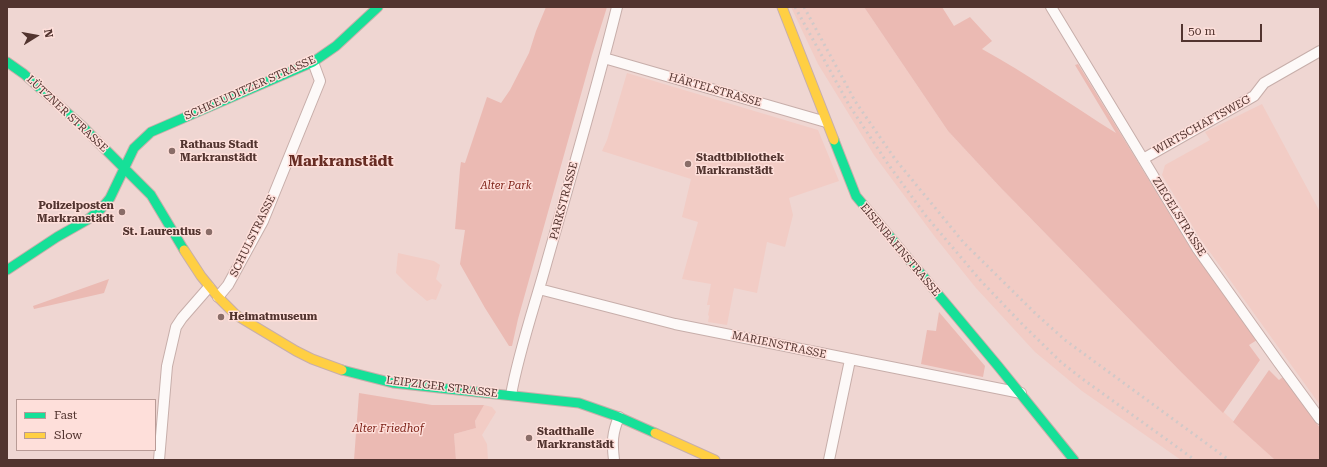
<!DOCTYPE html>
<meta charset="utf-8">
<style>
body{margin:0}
#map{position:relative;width:1327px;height:467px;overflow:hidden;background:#efd6d2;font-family:"Roboto Serif",serif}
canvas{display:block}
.frame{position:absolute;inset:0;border:8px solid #52342f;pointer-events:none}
.legend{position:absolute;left:16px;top:399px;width:140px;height:52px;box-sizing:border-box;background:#fedfda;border:1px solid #b99b96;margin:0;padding:5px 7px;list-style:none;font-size:12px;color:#52342f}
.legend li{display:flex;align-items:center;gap:8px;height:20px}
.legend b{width:20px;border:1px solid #b99b96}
.north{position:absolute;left:16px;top:16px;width:40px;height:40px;-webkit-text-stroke:3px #fedfda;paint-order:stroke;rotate:79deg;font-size:11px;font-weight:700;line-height:16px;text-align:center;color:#52342f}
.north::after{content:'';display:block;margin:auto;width:14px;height:18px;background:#52342f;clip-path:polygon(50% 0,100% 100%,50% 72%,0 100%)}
.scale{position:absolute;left:1181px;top:24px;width:81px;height:18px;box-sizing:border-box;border:2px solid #52342f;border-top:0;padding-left:5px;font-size:12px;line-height:14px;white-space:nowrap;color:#52342f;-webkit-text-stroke:3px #fedfda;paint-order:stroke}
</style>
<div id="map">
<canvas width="1327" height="467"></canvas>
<div class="frame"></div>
<ul class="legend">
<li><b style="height:5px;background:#16e098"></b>Fast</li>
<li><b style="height:5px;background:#ffcf43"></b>Slow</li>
</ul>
<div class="north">N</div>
<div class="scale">50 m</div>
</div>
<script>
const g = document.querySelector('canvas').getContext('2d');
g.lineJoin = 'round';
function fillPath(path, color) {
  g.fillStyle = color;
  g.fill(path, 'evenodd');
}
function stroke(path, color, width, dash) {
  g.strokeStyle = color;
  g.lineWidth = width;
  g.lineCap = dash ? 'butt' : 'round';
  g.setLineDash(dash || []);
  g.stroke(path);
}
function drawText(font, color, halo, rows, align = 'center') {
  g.font = font + ' "Roboto Serif",serif';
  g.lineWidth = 3;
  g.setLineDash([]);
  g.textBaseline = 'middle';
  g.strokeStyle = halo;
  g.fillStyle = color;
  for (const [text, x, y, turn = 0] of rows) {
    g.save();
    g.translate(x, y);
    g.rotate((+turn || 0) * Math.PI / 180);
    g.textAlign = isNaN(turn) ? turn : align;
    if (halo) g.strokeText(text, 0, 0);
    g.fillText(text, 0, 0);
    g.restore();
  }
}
fillPath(new Path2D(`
 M 791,7 L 864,7 L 948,131 L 1000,187 L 1181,372 L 1275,460 L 1181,460 L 1082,391 L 1035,352 L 976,288 L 935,237 L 874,155 L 818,64 Z
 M 627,73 L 818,130 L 839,181 L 789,198 L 793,215 L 785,247 L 767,242 L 757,293 L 734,288 L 727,325 L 708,322 L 709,316 L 708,315 L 710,305 L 707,305 L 711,284 L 682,279 L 698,222 L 682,217 L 691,179 L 602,151 L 607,140 Z
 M 1262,104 L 1320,212 L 1320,405 L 1199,237 L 1162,175 L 1165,165 L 1210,140 L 1205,132 Z
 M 398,253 L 434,261 L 440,265 L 436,279 L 442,285 L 436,300 L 432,299 L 427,301 L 409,286 L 396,273 Z
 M 484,405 L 492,407 L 496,412 L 482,435 L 487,444 L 488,460 L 456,460 L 454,434 L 476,428 L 475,421 Z`), '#f2ccc5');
fillPath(new Path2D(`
 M 546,7 L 607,7 L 592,55 L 518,319 L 512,346 L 509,346 L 485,308 L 460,264 L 465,230 L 455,229 L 460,169 L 461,162 L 465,163 L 487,97 L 501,103 L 510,90 L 529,53 L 536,31 Z
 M 864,7 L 942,7 L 954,26 L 970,17 L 992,41 L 982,49 C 1028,74 1071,105 1116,133 L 1075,65 L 1078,64 L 1191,249 L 1257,340 L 1249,345 L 1260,360 L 1223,413 L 1181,372 L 1000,187 L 948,131 Z
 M 109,279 L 104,293 L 34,309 L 33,306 Z
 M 939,312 L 985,366 L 983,377 L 921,364 L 927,330 L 936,331 Z
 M 1269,370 L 1279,380 L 1283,377 L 1320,428 L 1320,460 L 1275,460 L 1233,422 Z
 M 359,393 L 432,405 L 484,405 L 475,421 L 476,428 L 454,434 L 456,460 L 354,460 Z`), '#ebbab3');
const street = new Path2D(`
 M 1051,7 L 1197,248 L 1279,363 L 1320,419
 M 604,58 L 826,122
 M 1143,159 L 1254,96 L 1264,83 L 1320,51
 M 539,289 L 675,324 L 1021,393
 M 218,297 L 228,285 L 263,221 L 320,81 L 313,62
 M 511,395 C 519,350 535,305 547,261 C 571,176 596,92 617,7
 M 159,460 L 167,366 L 176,327 L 182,318 L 209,287
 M 614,460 C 612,443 612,433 619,417
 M 829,460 L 850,360`);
const fast = new Path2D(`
 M 7,62 L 24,74 L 81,125 L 151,195 L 184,250
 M 834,140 L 856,196 L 998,366 L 1074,460
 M 7,270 L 57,237 L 87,220 L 101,209 L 110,198 L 134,148 L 151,132 L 313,62 L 336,46 L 378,7
 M 342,370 L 393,383 L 579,403 L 619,417 L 655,433`);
const slow = new Path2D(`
 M 782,7 L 834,140
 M 184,250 L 201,276 L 218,297 L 236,315 L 296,351 L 312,359 L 342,370
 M 655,433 L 715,460`);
stroke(street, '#c7aeaa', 12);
stroke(fast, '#c7aeaa', 11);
stroke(slow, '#c7aeaa', 11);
stroke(street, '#fdf9f8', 10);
stroke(fast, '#16e098', 9);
stroke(slow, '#ffcf43', 9);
stroke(new Path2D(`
 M 795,7 L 849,105 L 888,164 L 926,216 L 981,281 L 1023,325 L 1062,363 L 1084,380 L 1195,460
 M 804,7 L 855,101 L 895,159 L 964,243 L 1036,314 L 1065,340 L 1229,460`), '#d1c9c8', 3, [2, 4]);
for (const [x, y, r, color] of [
 [172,151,4,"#896d68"],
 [688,164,4,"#896d68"],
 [122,212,4,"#896d68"],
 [209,232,4,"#896d68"],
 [221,317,4,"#896d68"],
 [529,438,4,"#896d68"]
]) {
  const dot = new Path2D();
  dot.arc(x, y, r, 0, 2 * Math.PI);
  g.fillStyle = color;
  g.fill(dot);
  stroke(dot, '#fedfda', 1.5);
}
drawText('11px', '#52342f', '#fedfda', [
 ["SCHKEUDITZER STRASSE",250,88,-24],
 ["HÄRTELSTRASSE",715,90,16],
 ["LÜTZNER STRASSE",67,114,43],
 ["WIRTSCHAFTSWEG",1202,125,-29],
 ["PARKSTRASSE",564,201,-75],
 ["ZIEGELSTRASSE",1179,217,58],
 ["SCHULSTRASSE",253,236,-64],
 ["EISENBAHNSTRASSE",900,250,50],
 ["MARIENSTRASSE",779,345,12],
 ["LEIPZIGER STRASSE",442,387,7]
]);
drawText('bold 11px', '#52342f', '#fedfda', [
 ["Rathaus Stadt",180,145],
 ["Markranstädt",180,158],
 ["Stadtbibliothek",696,158],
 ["Markranstädt",696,171],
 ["Polizeiposten",114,206,"right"],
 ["Markranstädt",114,219,"right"],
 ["St. Laurentius",201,232,"right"],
 ["Heimatmuseum",229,317],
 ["Stadthalle",537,432],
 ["Markranstädt",537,445]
], 'left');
drawText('italic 11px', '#7f2319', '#fedfda', [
 ["Alter Park",506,186],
 ["Alter Friedhof",388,429]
]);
drawText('bold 15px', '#672c23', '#fedfda', [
 ["Markranstädt",341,162]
]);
</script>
